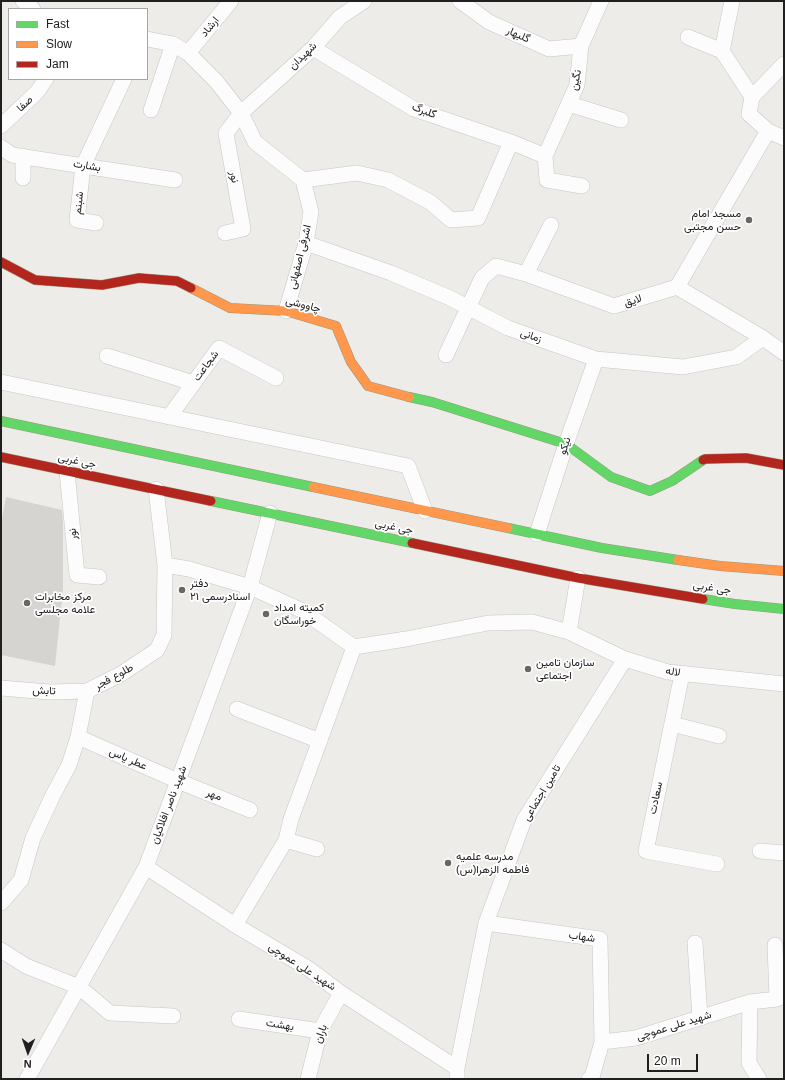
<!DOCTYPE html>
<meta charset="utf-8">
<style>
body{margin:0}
#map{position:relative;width:785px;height:1080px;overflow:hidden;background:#eeece9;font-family:Arial,sans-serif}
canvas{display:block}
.frame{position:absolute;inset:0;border:2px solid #202020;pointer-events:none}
.legend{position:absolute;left:8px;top:8px;width:140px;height:72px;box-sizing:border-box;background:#fff;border:1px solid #a6a6a6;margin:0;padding:5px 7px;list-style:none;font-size:12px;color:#202020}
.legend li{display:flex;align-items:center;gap:8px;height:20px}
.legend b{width:20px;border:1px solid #a6a6a6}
.north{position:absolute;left:8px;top:1032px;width:40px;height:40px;-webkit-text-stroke:3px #fff;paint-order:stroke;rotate:182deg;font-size:11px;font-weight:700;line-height:16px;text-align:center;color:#202020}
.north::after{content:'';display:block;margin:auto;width:14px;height:18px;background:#202020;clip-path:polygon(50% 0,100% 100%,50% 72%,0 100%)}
.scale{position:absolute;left:647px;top:1054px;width:51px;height:18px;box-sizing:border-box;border:2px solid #202020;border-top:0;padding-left:5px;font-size:12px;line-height:14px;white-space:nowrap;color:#202020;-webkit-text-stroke:3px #fff;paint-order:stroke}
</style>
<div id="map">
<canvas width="785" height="1080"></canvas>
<div class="frame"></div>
<ul class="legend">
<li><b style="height:5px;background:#63d668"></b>Fast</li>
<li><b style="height:5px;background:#ff974d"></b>Slow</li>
<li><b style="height:5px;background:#b3261e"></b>Jam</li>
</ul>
<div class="north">N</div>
<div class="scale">20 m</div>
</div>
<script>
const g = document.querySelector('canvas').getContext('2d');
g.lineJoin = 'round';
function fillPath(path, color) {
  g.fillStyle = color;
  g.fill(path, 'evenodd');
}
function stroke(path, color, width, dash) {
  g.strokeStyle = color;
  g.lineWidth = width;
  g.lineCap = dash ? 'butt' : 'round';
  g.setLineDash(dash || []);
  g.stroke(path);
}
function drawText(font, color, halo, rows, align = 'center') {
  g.font = font + ' Arial,Vazirmatn,sans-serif';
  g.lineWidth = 3.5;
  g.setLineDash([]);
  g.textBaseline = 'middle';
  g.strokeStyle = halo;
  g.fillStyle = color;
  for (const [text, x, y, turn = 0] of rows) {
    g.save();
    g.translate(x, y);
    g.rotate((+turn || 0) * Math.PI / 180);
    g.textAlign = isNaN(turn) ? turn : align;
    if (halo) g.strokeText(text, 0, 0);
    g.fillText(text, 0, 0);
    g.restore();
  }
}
fillPath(new Path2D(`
 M 6,497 L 62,510 L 63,523 L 63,589 L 55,666 L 1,655 L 1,524 Z`), '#d6d4d1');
const street = new Path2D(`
 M 23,1 L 33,9
 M 460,1 L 489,22 L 549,49 L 581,46
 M 732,1 L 722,51 L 752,97
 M 688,37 L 722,51
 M 147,39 L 173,44 L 188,53 L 216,81 L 241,113 L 255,142 L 303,180 L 311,212 L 306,243 L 286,311
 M 313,48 L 414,109 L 511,142 L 545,156
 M 188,53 L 231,1
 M 752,97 L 749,114 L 768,131 L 784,138
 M 752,97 L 784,64
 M 569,104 L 621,120
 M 151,110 L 173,44
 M 1,126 L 37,92 L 46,79
 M 1,147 L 12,155 L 175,180
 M 23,156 L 23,178
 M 303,180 L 357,173 L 388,180 L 430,202 L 451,220 L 478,218 L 511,142
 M 582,186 L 547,180 L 545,156 L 577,85 L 581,46 L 601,1
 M 96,223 L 77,220 L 83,166 L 124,79
 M 225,233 L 243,229 L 226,133 L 241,113 L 313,48 L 340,17 L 364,1
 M 306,243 L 391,273 L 450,298 L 508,328 L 596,359 L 683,367 L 736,357 L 763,338
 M 526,274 L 551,225
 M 677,287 L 768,131
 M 446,355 L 482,278 L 496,266 L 526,274 L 614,306 L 677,287 L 763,338 L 784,353
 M 107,356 L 193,383
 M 1,382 L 408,466 L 425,511
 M 169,417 L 219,348 L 276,378
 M 67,471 L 77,575 L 99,577
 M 537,534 L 566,444 L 596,359
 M 165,565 L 189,569 L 250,587 L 303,611 L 354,647 L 406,639 L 488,623 L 532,622 L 569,632 L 625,659 L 668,672 L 784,684
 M 569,632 L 578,578
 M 682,674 L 646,851 L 717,864
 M 1,688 L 49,692 L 87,691
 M 237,709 L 320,741
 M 672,724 L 719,736
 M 78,737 L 178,781 L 250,810
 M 286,840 L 317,849
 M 760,851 L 784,853
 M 146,867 L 235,925 L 309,969 L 341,993 L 457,1068
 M 1,903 L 21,880 L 33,838 L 53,795 L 69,765 L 78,737 L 87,691 L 121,674 L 157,650 L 164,635 L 165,565 L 156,489
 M 486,923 L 600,939 L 602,1042
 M 235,925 L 286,840 L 291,819 L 354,647
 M 695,943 L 700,1018
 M 775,945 L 777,999
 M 1,950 L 26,966 L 79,987 L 110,1013 L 173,1016
 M 750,1002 L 749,1063 L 759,1079
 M 239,1019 L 320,1031
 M 27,1079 L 146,867 L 250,587 L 270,513
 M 308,1079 L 320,1031 L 341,993
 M 457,1079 L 457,1068 L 486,923 L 524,820 L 625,659
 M 589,1079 L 592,1077 L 602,1042 L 636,1038 L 750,1002 L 777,999 L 784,995`);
const fast = new Path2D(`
 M 409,397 L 432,402 L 566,444 L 611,477 L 650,491 L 672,481 L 703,460
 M 1,421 L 313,487
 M 211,501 L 412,543
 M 508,528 L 602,548 L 678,560
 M 703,599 L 735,604 L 784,609`);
const slow = new Path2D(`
 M 191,288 L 230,308 L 286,311 L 336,326 L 351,362 L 368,386 L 409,397
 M 313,487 L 508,528
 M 678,560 L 720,566 L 784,571`);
const jam = new Path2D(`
 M 1,262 L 35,280 L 102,285 L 139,278 L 177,281 L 191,288
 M 1,457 L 211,501
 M 703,460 L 705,459 L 746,458 L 784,465
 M 412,543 L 578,578 L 703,599`);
stroke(street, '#c7c6c5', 16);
stroke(fast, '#99997f', 10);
stroke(slow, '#99997f', 10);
stroke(jam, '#99997f', 10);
stroke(street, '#fcfcfc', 15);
stroke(fast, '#63d668', 9);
stroke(slow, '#ff974d', 9);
stroke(jam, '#b3261e', 9);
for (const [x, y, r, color] of [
 [749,220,4,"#686766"],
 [182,590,4,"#686766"],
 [27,603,4,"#686766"],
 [266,614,4,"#686766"],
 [528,669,4,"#686766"],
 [448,863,4,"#686766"]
]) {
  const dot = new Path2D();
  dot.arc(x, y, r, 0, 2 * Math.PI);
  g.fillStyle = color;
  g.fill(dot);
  stroke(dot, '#fff', 1.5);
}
drawText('11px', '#202020', '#fff', [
 ["ارشاد",210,27,-51],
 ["گلبهار",518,35,24],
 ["شهیدان",303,56,-44],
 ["نگین",576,80,-78],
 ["صفا",25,104,-43],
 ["گلبرگ",424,111,21],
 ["بشارت",87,166,9],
 ["نور",234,177,80],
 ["شبنم",79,203,-84],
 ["اشرفی اصفهانی",300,257,-76],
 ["لایق",633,301,-17],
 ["چاووشی",303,305,14],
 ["زمانی",531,336,19],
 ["شجاعت",206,366,-53],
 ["نیکو",565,446,-72],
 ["جی غربی",77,461,12],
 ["جی غربی",394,527,12],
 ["نور",73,534,-96],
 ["جی غربی",712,588,9],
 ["لاله",673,672,9],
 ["طلوع فجر",114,677,-29],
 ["تابش",44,691,2],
 ["عطر یاس",128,759,24],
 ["تامین اجتماعی",542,793,-59],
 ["مهر",214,795,22],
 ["سعادت",656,798,-78],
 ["شهید ناصر افلاکیان",169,805,-69],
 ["شهاب",582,937,9],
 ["شهید علی عموچی",302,967,33],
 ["بهشت",280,1025,9],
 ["شهید علی عموچی",674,1026,-17],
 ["باران",321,1034,-70]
]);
drawText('11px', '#202020', '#fff', [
 ["مسجد امام",741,214,"right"],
 ["حسن مجتبی",741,227,"right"],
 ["دفتر",190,584],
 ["اسنادرسمی ۲۱",190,597],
 ["مرکز مخابرات",35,597],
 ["علامه مجلسی",35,610],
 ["کمیته امداد",274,608],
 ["خوراسگان",274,621],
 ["سازمان تامین",536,663],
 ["اجتماعی",536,676],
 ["مدرسه علمیه",456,857],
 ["فاطمه الزهرا(س)",456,870]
], 'left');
</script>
